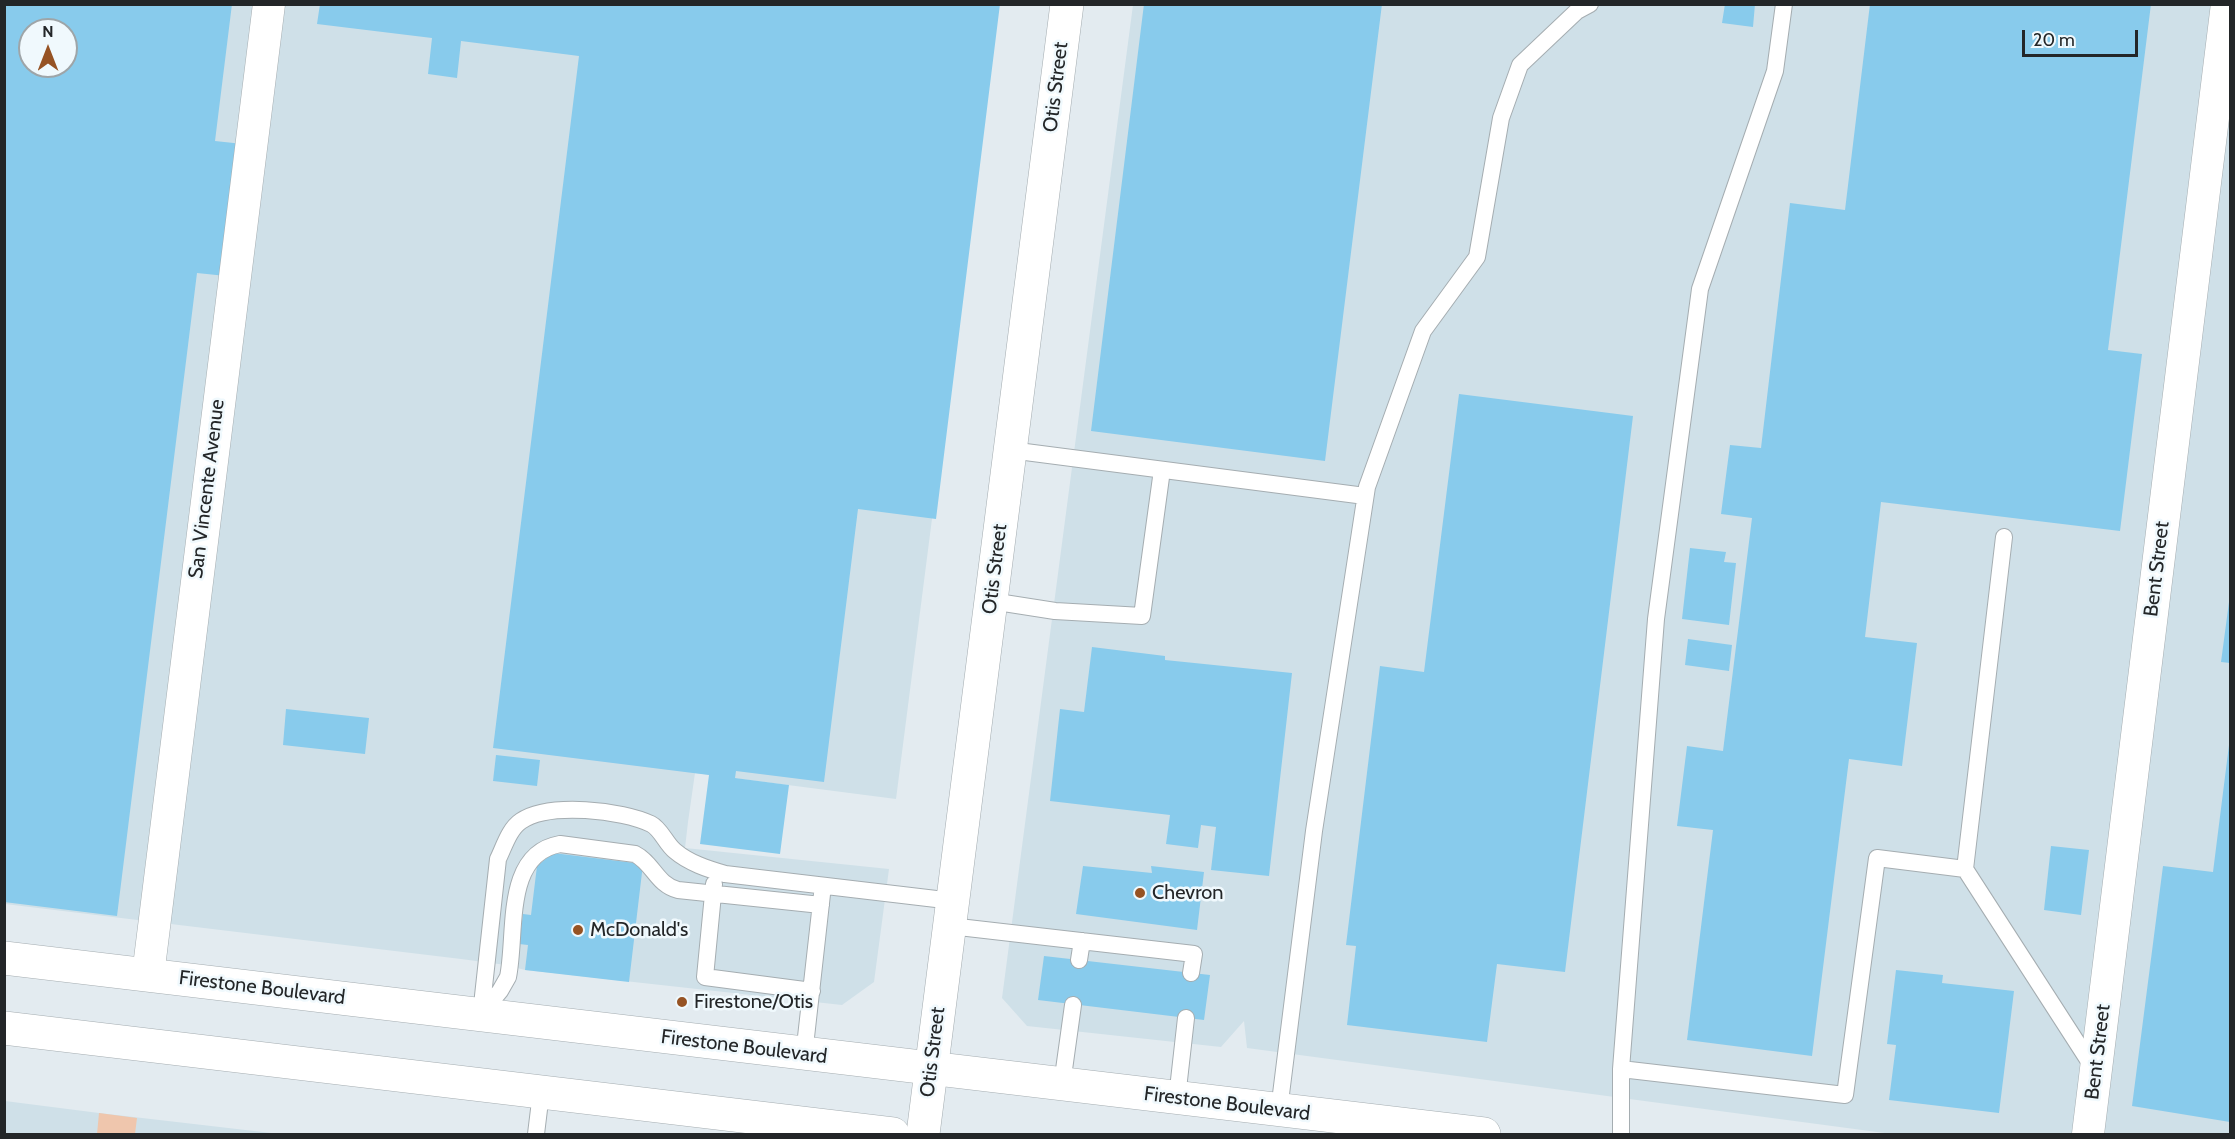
<!DOCTYPE html>
<style>
body{margin:0}
#map{position:relative;width:2235px;height:1139px;overflow:hidden;background:#e3ebf0;font-family:Cabin,sans-serif}
canvas{display:block}
.frame{position:absolute;inset:0;border:6px solid #232628;pointer-events:none}
.north{position:absolute;left:18px;top:18px;width:60px;height:60px;box-sizing:border-box;background:#f0f9fd;border:2px solid #9ea5a8;border-radius:50%;rotate:0deg;font-size:16px;font-weight:700;line-height:24px;text-align:center;color:#232628}
.north::after{content:'';display:block;margin:auto;width:21px;height:27px;background:#965324;clip-path:polygon(50% 0,100% 100%,50% 72%,0 100%)}
.scale{position:absolute;left:2022px;top:30px;width:116px;height:27px;box-sizing:border-box;border:3px solid #232628;border-top:0;padding-left:8px;font-size:18px;line-height:21px;white-space:nowrap;color:#232628;-webkit-text-stroke:4px #f0f9fd;paint-order:stroke}
</style>
<div id="map">
<canvas width="2235" height="1139"></canvas>
<div class="frame"></div>
<div class="north">N</div>
<div class="scale">20 m</div>
</div>
<script>
const g = document.querySelector('canvas').getContext('2d');
g.lineJoin = 'round';
function fillPath(path, color) {
  g.fillStyle = color;
  g.fill(path, 'evenodd');
}
function stroke(path, color, width, dash) {
  g.strokeStyle = color;
  g.lineWidth = width;
  g.lineCap = dash ? 'butt' : 'round';
  g.setLineDash(dash || []);
  g.stroke(path);
}
function drawText(font, color, halo, rows, align = 'center') {
  g.font = font + ' Cabin,sans-serif';
  g.lineWidth = 5;
  g.setLineDash([]);
  g.textBaseline = 'middle';
  g.strokeStyle = halo;
  g.fillStyle = color;
  for (const [text, x, y, turn = 0] of rows) {
    g.save();
    g.translate(x, y);
    g.rotate((+turn || 0) * Math.PI / 180);
    g.textAlign = isNaN(turn) ? turn : align;
    if (halo) g.strokeText(text, 0, 0);
    g.fillText(text, 0, 0);
    g.restore();
  }
}
fillPath(new Path2D(`
 M 5,5 L 998,5 L 896,799 L 695,773 L 688,822 L 685,848 L 889,869 L 874,982 L 842,1005 L 525,970 L 506,965 L 461,959 L 5,904 ZM 30,30 L 66,30 L 66,66 L 30,66 Z
 M 1133,5 L 2230,5 L 2230,1134 L 1892,1134 L 1247,1048 L 1244,1021 L 1221,1047 L 1027,1026 L 1002,998 Z
 M 5,1101 L 99,1113 L 280,1134 L 5,1134 Z`), '#cfe0e8');
fillPath(new Path2D(`
 M 99,1113 L 137,1118 L 135,1134 L 97,1134 Z`), '#efc6ad');
fillPath(new Path2D(`
 M 4,4 L 232,4 L 215,141 L 243,144 L 226,276 L 197,273 L 117,916 L 4,902 ZM 30,30 L 66,30 L 66,66 L 30,66 Z
 M 320,4 L 1000,4 L 936,519 L 858,509 L 824,782 L 736,771 L 735,778 L 789,785 L 780,854 L 700,844 L 709,775 L 493,748 L 579,56 L 461,41 L 457,78 L 428,74 L 432,38 L 317,24 Z
 M 1144,4 L 1382,4 L 1325,461 L 1091,431 Z
 M 1725,4 L 1755,4 L 1753,27 L 1722,23 Z
 M 1870,4 L 2151,4 L 2108,350 L 2142,354 L 2120,531 L 1881,502 L 1865,637 L 1917,643 L 1902,766 L 1849,759 L 1812,1056 L 1687,1040 L 1713,830 L 1677,826 L 1687,746 L 1723,751 L 1752,518 L 1721,514 L 1730,445 L 1761,448 L 1790,203 L 1845,210 Z
 M 1459,394 L 1633,416 L 1565,972 L 1497,964 L 1487,1042 L 1347,1025 L 1356,946 L 1346,945 L 1380,666 L 1424,672 Z
 M 1690,548 L 1726,552 L 1724,562 L 1736,563 L 1729,625 L 1682,619 Z
 M 2229,602 L 2230,602 L 2230,663 L 2221,662 Z
 M 1688,639 L 1732,645 L 1729,671 L 1685,665 Z
 M 1092,647 L 1165,656 L 1165,660 L 1292,673 L 1269,876 L 1211,870 L 1216,827 L 1201,825 L 1198,848 L 1166,844 L 1170,815 L 1050,801 L 1060,709 L 1084,712 Z
 M 286,709 L 369,718 L 365,754 L 283,745 Z
 M 2229,745 L 2230,746 L 2230,1122 L 2132,1106 L 2163,866 L 2213,872 Z
 M 496,755 L 540,760 L 537,786 L 493,781 Z
 M 2051,846 L 2089,850 L 2081,915 L 2044,910 Z
 M 553,853 L 643,864 L 629,982 L 525,970 L 528,945 L 519,944 L 523,914 L 531,915 L 537,866 Z
 M 1083,866 L 1152,873 L 1151,866 L 1204,872 L 1197,930 L 1076,914 Z
 M 1044,956 L 1210,975 L 1204,1020 L 1038,1000 Z
 M 1896,970 L 1943,975 L 1942,983 L 2014,991 L 1999,1113 L 1889,1100 L 1896,1045 L 1887,1044 Z`), '#88cbec');
const lane = new Path2D(`
 M 1010,450 L 1365,496
 M 2004,537 L 1965,869 L 2094,1069
 M 991,601 L 1055,611 L 1142,616 L 1162,470
 M 714,884 L 705,977 L 812,991
 M 950,926 L 1194,954 L 1191,973
 M 1079,960 L 1082,941
 M 481,1014 L 498,859 C 504,847 509,829 521,821 C 549,802 622,810 651,824 C 661,829 666,844 675,851 C 689,863 708,869 725,874 L 953,901
 M 481,1014 L 500,991 L 508,977 C 517,934 503,854 560,844 L 635,854 C 653,863 657,885 678,890 L 821,905
 M 804,1055 L 822,894
 M 1621,1069 L 1845,1095 L 1877,858 L 1965,869
 M 1062,1084 L 1073,1005
 M 1177,1098 L 1186,1018
 M 1279,1110 L 1314,831 L 1367,487 L 1423,331 L 1477,257 L 1501,118 L 1520,65 L 1577,11 L 1590,4
 M 536,1134 L 541,1093
 M 1621,1134 L 1621,1069 L 1656,619 L 1700,289 L 1775,71 L 1784,4`);
const street = new Path2D(`
 M 148,975 L 269,4
 M 2088,1134 L 2227,4`);
const secondary = new Path2D(`
 M 923,1134 L 1067,4`);
const primary = new Path2D(`
 M 4,958 L 1484,1134
 M 4,1028 L 893,1134`);
stroke(lane, '#a5adb1', 18);
stroke(street, '#a5adb1', 33);
stroke(secondary, '#a5adb1', 34);
stroke(primary, '#a5adb1', 34);
stroke(lane, '#fff', 16);
stroke(street, '#fff', 32);
stroke(secondary, '#fff', 33);
stroke(primary, '#fff', 33);
for (const [x, y, r, color] of [
 [1140,893,6,"#965324"],
 [578,930,6,"#965324"],
 [682,1002,6,"#965324"]
]) {
  const dot = new Path2D();
  dot.arc(x, y, r, 0, 2 * Math.PI);
  g.fillStyle = color;
  g.fill(dot);
  stroke(dot, '#f0f9fd', 2);
}
drawText('20px', '#232628', '#f0f9fd', [
 ["Otis Street",1056,87,-83],
 ["San Vincente Avenue",207,489,-83],
 ["Otis Street",995,569,-83],
 ["Bent Street",2157,569,-83],
 ["Firestone Boulevard",262,988,7],
 ["Firestone Boulevard",744,1047,7],
 ["Otis Street",933,1052,-83],
 ["Bent Street",2098,1052,-83],
 ["Firestone Boulevard",1227,1104,7]
]);
drawText('20px', '#232628', '#f0f9fd', [
 ["Chevron",1152,893],
 ["McDonald's",590,930],
 ["Firestone/Otis",694,1002]
], 'left');
</script>
